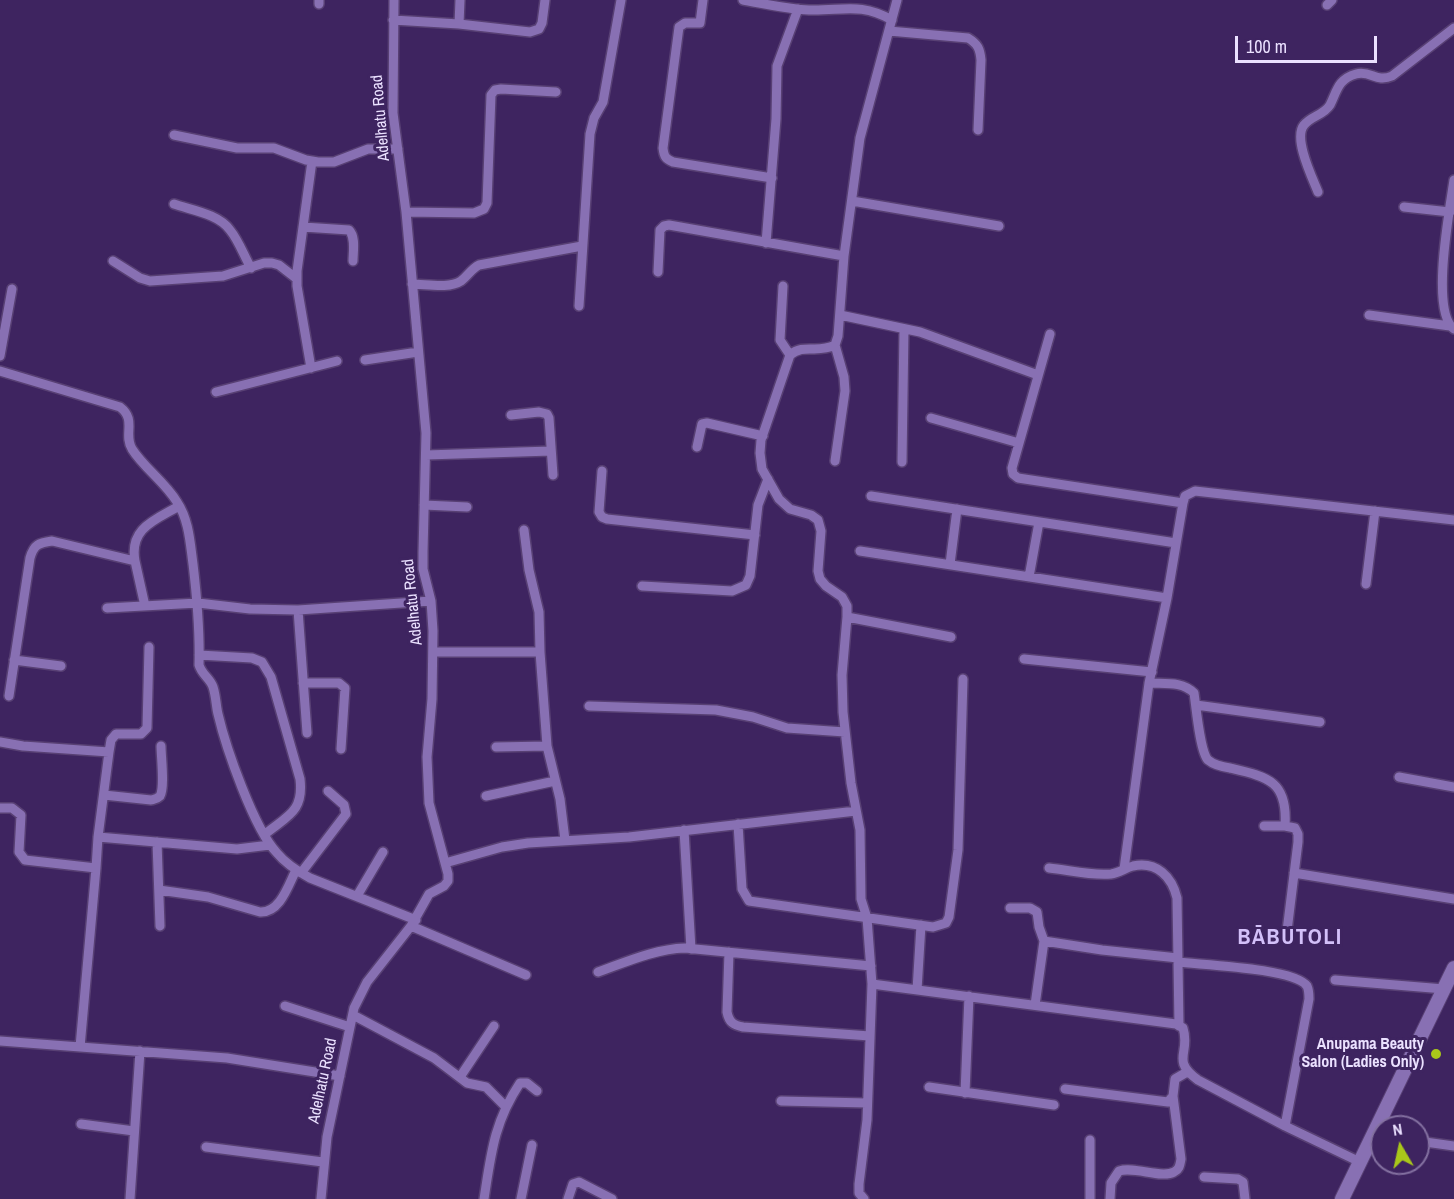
<!DOCTYPE html>
<meta charset="utf-8">
<style>
body{margin:0}
#map{position:relative;width:1454px;height:1199px;overflow:hidden;background:#3e2460;font-family:"Archivo Narrow",sans-serif}
canvas{display:block}
.north{position:absolute;left:1370px;top:1115px;width:60px;height:60px;box-sizing:border-box;background:#3e2460;border:2px solid #8370a0;border-radius:50%;rotate:351deg;font-size:16px;font-weight:700;line-height:24px;text-align:center;color:#ebe1ff}
.north::after{content:'';display:block;margin:auto;width:21px;height:27px;background:#a9c71a;clip-path:polygon(50% 0,100% 100%,50% 72%,0 100%)}
.scale{position:absolute;left:1235px;top:36px;width:142px;height:27px;box-sizing:border-box;border:3px solid #ebe1ff;border-top:0;padding-left:8px;font-size:18px;line-height:21px;white-space:nowrap;color:#ebe1ff;-webkit-text-stroke:4px #3e2460;paint-order:stroke}
</style>
<div id="map">
<canvas width="1454" height="1199"></canvas>
<div class="north">N</div>
<div class="scale">100 m</div>
</div>
<script>
const g = document.querySelector('canvas').getContext('2d');
g.lineJoin = 'round';
function stroke(path, color, width, dash) {
  g.strokeStyle = color;
  g.lineWidth = width;
  g.lineCap = dash ? 'butt' : 'round';
  g.setLineDash(dash || []);
  g.stroke(path);
}
function drawText(font, color, halo, rows, align = 'center') {
  g.font = font + ' "Archivo Narrow",sans-serif';
  g.lineWidth = 6;
  g.setLineDash([]);
  g.textBaseline = 'middle';
  g.strokeStyle = halo;
  g.fillStyle = color;
  for (const [text, x, y, turn = 0] of rows) {
    g.save();
    g.translate(x, y);
    g.rotate((+turn || 0) * Math.PI / 180);
    g.textAlign = isNaN(turn) ? turn : align;
    if (halo) g.strokeText(text, 0, 0);
    g.fillText(text, 0, 0);
    g.restore();
  }
}
const street = new Path2D(`
 M 703,0 L 700,23 L 685,23 L 679,27 L 663,148 C 664,157 666,159 673,162 L 772,178
 M 743,0 C 765,4 787,9 809,10 C 843,11 860,2 892,20
 M 319,4 L 319,0
 M 1327,5 L 1332,0
 M 393,20 L 459,24 L 530,32 L 539,29 L 542,23 L 545,0
 M 459,24 L 460,0
 M 889,31 L 968,38 C 978,44 980,49 981,60 L 978,130
 M 174,135 L 237,148 L 274,148 L 306,160 L 318,162 L 334,162 L 368,149 L 398,149
 M 1454,180 C 1450,208 1430,311 1454,329
 M 1318,192 C 1312,177 1293,138 1304,125 C 1311,116 1324,115 1330,105 C 1337,91 1338,79 1356,74 C 1371,70 1376,83 1392,76 L 1454,28
 M 852,201 L 999,226
 M 174,204 C 191,210 219,214 230,230 C 239,241 244,256 251,268
 M 1404,207 L 1450,212
 M 406,212 L 474,213 L 484,209 L 487,203 L 491,95 L 495,90 L 501,89 L 556,92
 M 303,227 L 349,230 C 356,237 353,252 353,261
 M 766,243 L 776,119 L 777,66 L 798,9
 M 113,261 L 140,278 L 150,281 L 223,276 L 264,263 L 272,263 L 279,265 L 297,279
 M 658,272 L 660,230 L 664,226 L 669,225 L 844,256
 M 412,284 C 426,284 449,289 461,281 C 468,276 471,269 479,265 L 582,246
 M 783,286 L 780,340 L 790,355
 M 579,306 L 590,134 L 594,118 L 603,102 L 621,0
 M 840,315 L 920,332 L 1038,375
 M 1369,315 L 1450,326
 M 1050,334 L 1012,468 L 1013,474 L 1018,478 L 1183,503
 M 835,345 L 844,377 L 845,391 L 835,461
 M 0,356 L 12,289
 M 365,360 L 418,352
 M 311,368 L 297,286 L 297,271 L 312,161
 M 0,371 L 120,407 C 137,420 123,434 132,449 C 144,468 165,482 177,502 C 189,520 190,542 193,564 C 197,598 200,631 199,665 C 202,675 210,678 213,687 C 216,696 216,706 218,714 C 226,748 254,829 277,853 C 286,864 297,871 310,878 L 416,920
 M 216,392 L 337,361
 M 511,415 L 539,412 L 547,414 L 549,418 L 553,475
 M 931,418 L 1019,443
 M 697,447 L 702,424 L 707,423 L 763,436
 M 426,455 L 551,451
 M 902,462 L 904,329
 M 602,471 L 599,512 L 602,517 L 607,519 L 755,535
 M 871,496 L 1176,543
 M 424,505 L 467,507
 M 524,530 L 529,570 L 539,612 L 540,652
 M 860,551 L 1167,598 L 1183,503 L 1185,496 L 1195,491 L 1454,520
 M 135,561 C 129,528 155,520 179,506
 M 950,564 L 957,509
 M 1029,577 L 1039,522
 M 1366,584 L 1375,511
 M 642,586 L 732,591 L 746,585 L 750,576 L 758,505 L 768,479
 M 107,608 L 198,603 L 250,609 L 298,610 L 431,601
 M 298,610 L 307,733
 M 847,617 L 951,637
 M 433,652 L 540,652 L 547,746 L 560,799 L 565,840
 M 199,655 L 252,658 L 262,662 L 271,677 L 300,779 C 304,812 287,816 264,835
 M 1024,659 L 1152,672
 M 14,660 L 61,666
 M 303,683 L 339,683 L 345,688 L 341,749
 M 1149,683 C 1165,684 1182,681 1194,693 C 1196,706 1200,752 1208,760 C 1214,765 1223,767 1230,768 C 1268,777 1288,781 1285,826
 M 9,696 L 30,558 C 34,544 39,543 52,541 L 135,561 L 145,606
 M 1196,705 L 1320,722
 M 589,706 L 716,710 L 753,717 L 787,728 L 845,732
 M 0,742 L 23,746 L 109,752 L 98,837 L 237,849 L 270,845
 M 496,747 L 547,746
 M 109,752 L 111,740 L 116,734 L 141,734 L 147,728 L 149,647
 M 1399,777 L 1454,787
 M 104,795 L 151,800 C 155,799 157,799 160,796 C 165,788 161,756 161,746
 M 486,796 L 555,781
 M 0,808 L 12,808 L 21,815 L 19,852 L 25,860 L 96,868 L 98,837
 M 738,824 L 742,889 L 749,901 L 933,927 L 946,923 L 949,917 L 958,850 L 963,679
 M 1264,826 L 1285,826 L 1295,828 L 1298,834 L 1298,842 L 1286,939
 M 684,830 L 691,949
 M 157,842 L 160,926
 M 445,863 L 502,847 L 528,843 L 629,837 L 856,811
 M 1049,868 C 1069,870 1091,876 1111,874 C 1119,873 1125,868 1133,866 C 1157,861 1172,877 1177,898 L 1179,1026
 M 1124,869 L 1149,683 L 1167,598
 M 301,873 L 346,814 L 344,805 L 328,791
 M 1294,873 L 1454,899
 M 159,890 L 208,897 L 260,912 C 280,913 288,886 296,870
 M 357,896 L 383,852
 M 1010,908 L 1030,908 L 1037,912 L 1039,927 L 1044,941
 M 411,926 L 526,975
 M 729,952 L 727,1012 C 729,1022 733,1025 743,1027 L 870,1036
 M 1178,962 C 1202,965 1294,968 1307,986 C 1309,990 1309,994 1309,999 L 1285,1126
 M 598,972 C 626,962 655,949 685,948 L 871,966
 M 1335,980 L 1444,989
 M 872,984 L 1176,1024 L 1183,1028 C 1191,1053 1170,1060 1198,1080 L 1285,1126 L 1360,1162
 M 917,990 L 921,925
 M 1035,1005 L 1044,941 L 1102,950 L 1178,958
 M 285,1006 L 350,1027
 M 353,1015 L 434,1058 L 467,1083 L 486,1087 L 505,1106
 M 0,1041 L 227,1058 L 340,1076
 M 80,1047 L 96,868
 M 460,1077 L 494,1026
 M 929,1087 L 1054,1105
 M 1065,1089 L 1168,1102 L 1173,1096 L 1175,1079 L 1187,1072
 M 965,1093 L 969,996
 M 781,1101 L 867,1103
 M 81,1124 L 134,1131
 M 1418,1141 L 1454,1146
 M 206,1147 L 323,1162
 M 1204,1177 L 1238,1179 L 1243,1182 L 1245,1199
 M 130,1199 L 140,1051
 M 321,1199 L 327,1137 L 354,1008 L 367,982 L 411,926 L 429,894 L 444,886 L 448,881 L 448,874 L 429,803 L 427,757 L 432,699 L 433,631 L 431,601 L 423,569 L 423,552 L 426,433 L 406,212 L 393,113 L 394,0
 M 484,1199 C 491,1154 494,1122 520,1083 L 527,1083 L 537,1091
 M 521,1199 L 532,1145
 M 568,1199 L 573,1184 L 579,1182 L 612,1199
 M 864,1199 L 859,1193 L 859,1184 L 867,1120 L 872,984 L 867,918 L 861,899 L 860,830 L 851,783 L 843,712 L 842,675 L 847,617 L 847,606 L 842,597 L 826,586 L 820,579 L 818,571 L 821,531 L 818,520 L 811,515 L 790,509 L 779,499 L 762,469 L 760,453 L 761,440 L 790,355 C 804,343 817,354 835,345 L 838,336 L 844,256 L 860,138 L 897,0
 M 1090,1199 L 1090,1140
 M 1110,1199 L 1111,1183 L 1119,1171 C 1135,1166 1161,1179 1174,1172 C 1180,1169 1180,1164 1181,1159 L 1173,1096`);
const secondary = new Path2D(`
 M 1342,1199 L 1454,968`);
stroke(street, '#584074', 12);
stroke(secondary, '#584074', 16);
stroke(street, '#8870b3', 9);
stroke(secondary, '#8870b3', 14);
for (const [x, y, r, color] of [
 [1436,1054,6,"#a9c71a"]
]) {
  const dot = new Path2D();
  dot.arc(x, y, r, 0, 2 * Math.PI);
  g.fillStyle = color;
  g.fill(dot);
  stroke(dot, '#3e2460', 2);
}
drawText('16px', '#ebe1ff', '#3e2460', [
 ["Adelhatu Road",381,118,-95],
 ["Adelhatu Road",413,602,-96],
 ["Adelhatu Road",323,1081,-78]
]);
drawText('bold 16px', '#ebe1ff', '#3e2460', [
 ["Anupama Beauty",1424,1045],
 ["Salon (Ladies Only)",1424,1063]
], 'right');
g.letterSpacing = '1.5px';
drawText('bold 22px', '#d3c0f9', '#3e2460', [
 ["BĀBUTOLI",1290,938]
]);
g.letterSpacing = '0px';
</script>
